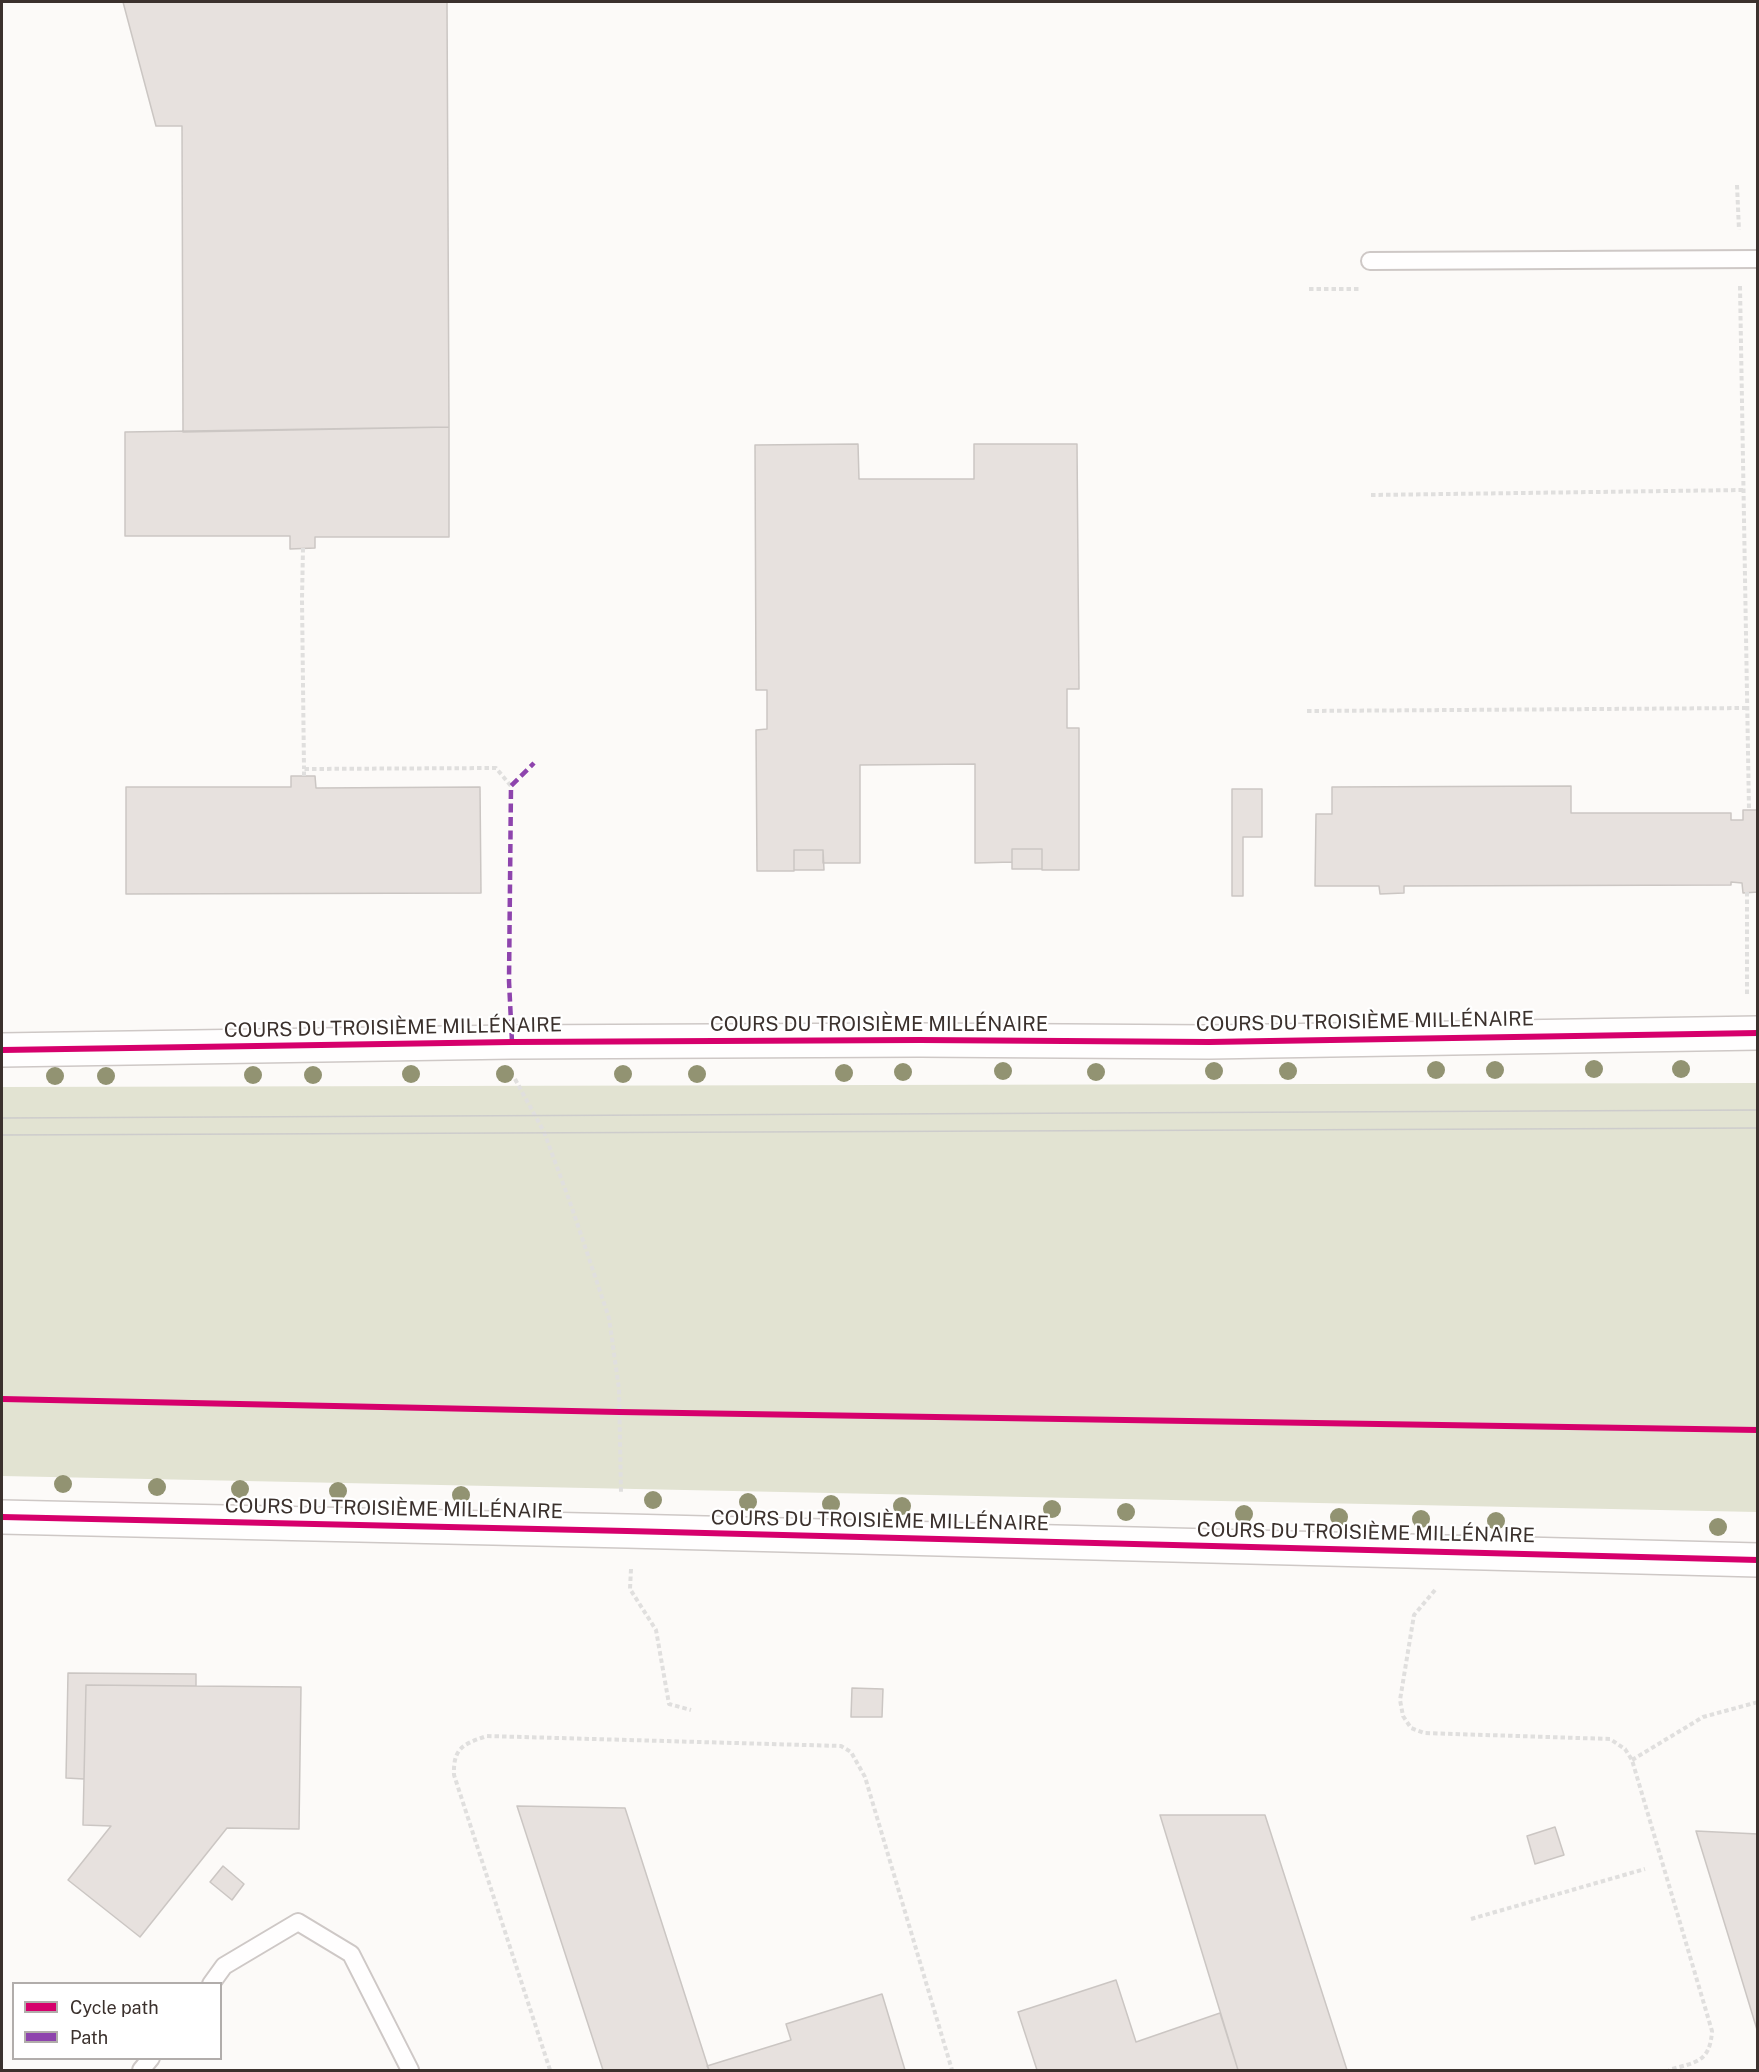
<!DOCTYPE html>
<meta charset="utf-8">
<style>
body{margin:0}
#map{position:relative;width:1759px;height:2072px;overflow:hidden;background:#fcfaf8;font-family:"Public Sans",sans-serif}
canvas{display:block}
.frame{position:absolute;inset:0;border:3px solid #3b312d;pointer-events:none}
.legend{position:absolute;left:12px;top:1982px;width:210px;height:78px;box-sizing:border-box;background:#fff;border:2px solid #b1adab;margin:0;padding:8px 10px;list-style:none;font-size:18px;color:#3b312d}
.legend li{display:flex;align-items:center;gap:12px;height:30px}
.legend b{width:30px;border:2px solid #b1adab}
</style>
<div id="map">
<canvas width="1759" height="2072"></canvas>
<div class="frame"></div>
<ul class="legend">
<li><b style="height:8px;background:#d6006c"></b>Cycle path</li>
<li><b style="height:8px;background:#8e44ad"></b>Path</li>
</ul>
</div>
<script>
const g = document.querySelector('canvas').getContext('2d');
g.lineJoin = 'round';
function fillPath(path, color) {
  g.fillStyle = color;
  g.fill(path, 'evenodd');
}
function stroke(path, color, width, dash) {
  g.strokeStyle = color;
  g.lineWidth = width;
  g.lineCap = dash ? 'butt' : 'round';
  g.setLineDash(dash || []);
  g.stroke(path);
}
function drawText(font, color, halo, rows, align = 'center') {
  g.font = font + ' "Public Sans",sans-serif';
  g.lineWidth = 4.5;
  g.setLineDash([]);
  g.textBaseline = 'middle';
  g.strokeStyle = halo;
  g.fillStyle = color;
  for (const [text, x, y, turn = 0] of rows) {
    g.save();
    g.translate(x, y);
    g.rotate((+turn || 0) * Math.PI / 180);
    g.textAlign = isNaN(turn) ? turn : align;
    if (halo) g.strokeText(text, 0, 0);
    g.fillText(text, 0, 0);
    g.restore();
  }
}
fillPath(new Path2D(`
 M 1757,1083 L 1757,1512 L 2,1476 L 2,1087 Z`), '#e2e3d2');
const building = new Path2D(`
 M 123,2 L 447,2 L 449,427 L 183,432 L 182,126 L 156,126 Z
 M 449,427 L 449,537 L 315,537 L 315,548 L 290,549 L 290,536 L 125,536 L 125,432 Z
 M 858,444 L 859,479 L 974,479 L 974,444 L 1077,444 L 1079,689 L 1067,689 L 1067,728 L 1079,728 L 1079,870 L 1042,870 L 1042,849 L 1012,849 L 1012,862 L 975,863 L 975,764 L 860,765 L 860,863 L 823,863 L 823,850 L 794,850 L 794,871 L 757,871 L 756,730 L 767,729 L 767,690 L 756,690 L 755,445 Z
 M 291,776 L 315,776 L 316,788 L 480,787 L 481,893 L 126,894 L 126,787 L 291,787 Z
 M 1571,786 L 1571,813 L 1731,813 L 1731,820 L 1743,820 L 1743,810 L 1758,810 L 1758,892 L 1743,893 L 1742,883 L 1731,882 L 1731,885 L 1404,886 L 1404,893 L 1380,894 L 1379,886 L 1315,886 L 1316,814 L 1332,814 L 1332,787 Z
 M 1232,789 L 1262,789 L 1262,837 L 1243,837 L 1243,896 L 1232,896 Z
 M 1012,849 L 1042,849 L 1042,869 L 1012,869 Z
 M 794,850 L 823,850 L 824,870 L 794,870 Z
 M 68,1673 L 196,1674 L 196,1686 L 86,1685 L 84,1779 L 66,1778 Z
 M 86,1685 L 301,1687 L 299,1829 L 227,1828 L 140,1937 L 68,1880 L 111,1826 L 83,1825 Z
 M 852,1688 L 883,1689 L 882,1717 L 851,1717 Z
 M 517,1806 L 625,1808 L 709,2070 L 603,2070 Z
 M 1160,1815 L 1265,1815 L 1347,2070 L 1238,2070 Z
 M 1555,1827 L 1564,1855 L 1535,1864 L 1527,1836 Z
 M 1696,1831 L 1758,1834 L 1758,2033 L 1734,1954 Z
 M 223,1866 L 244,1884 L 232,1900 L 210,1882 Z
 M 1116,1980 L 1136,2042 L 1220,2013 L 1238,2070 L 1037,2070 L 1018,2012 Z
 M 882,1994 L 905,2070 L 709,2070 L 707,2066 L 791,2040 L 786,2024 Z`);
fillPath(building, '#e7e1de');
stroke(building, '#cbc6c3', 1.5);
const service = new Path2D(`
 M 1370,261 L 1758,259
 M 211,1984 L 224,1966 L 298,1922 L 351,1954 L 410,2070
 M 141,2070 L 151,2058`);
const minor = new Path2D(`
 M 2,1050 L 512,1042 L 919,1040 L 1209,1042 L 1758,1033
 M 2,1517 L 627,1531 L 1758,1560`);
stroke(service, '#cec8c6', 20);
stroke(minor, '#cec8c6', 36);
stroke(new Path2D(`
 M 1737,185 L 1739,230
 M 1740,286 L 1749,810
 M 1309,289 L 1361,289
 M 1371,495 L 1743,490
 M 303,548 L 302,599 L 304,769
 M 1307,711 L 1747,708
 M 304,776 L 304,769 L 496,768 L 511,786
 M 1747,892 L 1747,996
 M 515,1079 L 544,1132 L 571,1205 L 609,1318 L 619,1389 L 621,1493
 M 631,1569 L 630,1589 L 656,1630 L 669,1704 L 691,1710
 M 1435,1590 L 1414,1615 L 1400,1700 L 1403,1716 L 1411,1728 L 1424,1733 L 1610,1739 L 1625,1749 L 1632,1760 L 1712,2031 C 1710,2063 1695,2062 1669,2070
 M 1632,1760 L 1703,1717 L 1758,1702
 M 1471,1919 L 1645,1869
 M 550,2070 L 454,1775 C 453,1748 463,1744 487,1736 L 841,1746 L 851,1752 L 865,1777 L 952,2070`), '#e0dfde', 4, [4.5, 3]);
stroke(service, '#fffefe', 16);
stroke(minor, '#fffefe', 33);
stroke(new Path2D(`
 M 2,1118 L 1758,1110
 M 2,1135 L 1758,1128`), '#cdcccc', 1.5);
stroke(new Path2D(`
 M 512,1042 L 509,981 L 511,786 L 534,763`), '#8e44ad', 4.5, [9, 4.5]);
stroke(new Path2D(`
 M 2,1050 L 512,1042 L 919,1040 L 1209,1042 L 1758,1033
 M 2,1399 L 619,1412 L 1758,1430
 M 2,1517 L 627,1531 L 1758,1560`), '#d6006c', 6);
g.fillStyle = '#929372';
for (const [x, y] of [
 [1594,1069],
 [1681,1069],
 [1436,1070],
 [1495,1070],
 [1003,1071],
 [1214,1071],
 [1288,1071],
 [903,1072],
 [1096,1072],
 [844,1073],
 [411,1074],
 [505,1074],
 [623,1074],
 [697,1074],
 [253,1075],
 [313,1075],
 [55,1076],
 [106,1076],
 [63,1484],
 [157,1487],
 [240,1489],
 [338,1491],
 [461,1495],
 [653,1500],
 [748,1502],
 [831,1504],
 [902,1506],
 [1052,1509],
 [1126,1512],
 [1244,1514],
 [1339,1517],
 [1421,1519],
 [1496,1521],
 [1718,1527]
]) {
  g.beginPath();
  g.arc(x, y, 9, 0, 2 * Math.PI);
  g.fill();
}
drawText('20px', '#3b312d', '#fff', [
 ["COURS DU TROISIÈME MILLÉNAIRE",1365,1022,-1],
 ["COURS DU TROISIÈME MILLÉNAIRE",879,1025],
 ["COURS DU TROISIÈME MILLÉNAIRE",393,1028,-1],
 ["COURS DU TROISIÈME MILLÉNAIRE",394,1509,1],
 ["COURS DU TROISIÈME MILLÉNAIRE",880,1521,1],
 ["COURS DU TROISIÈME MILLÉNAIRE",1366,1533,1]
]);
</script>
